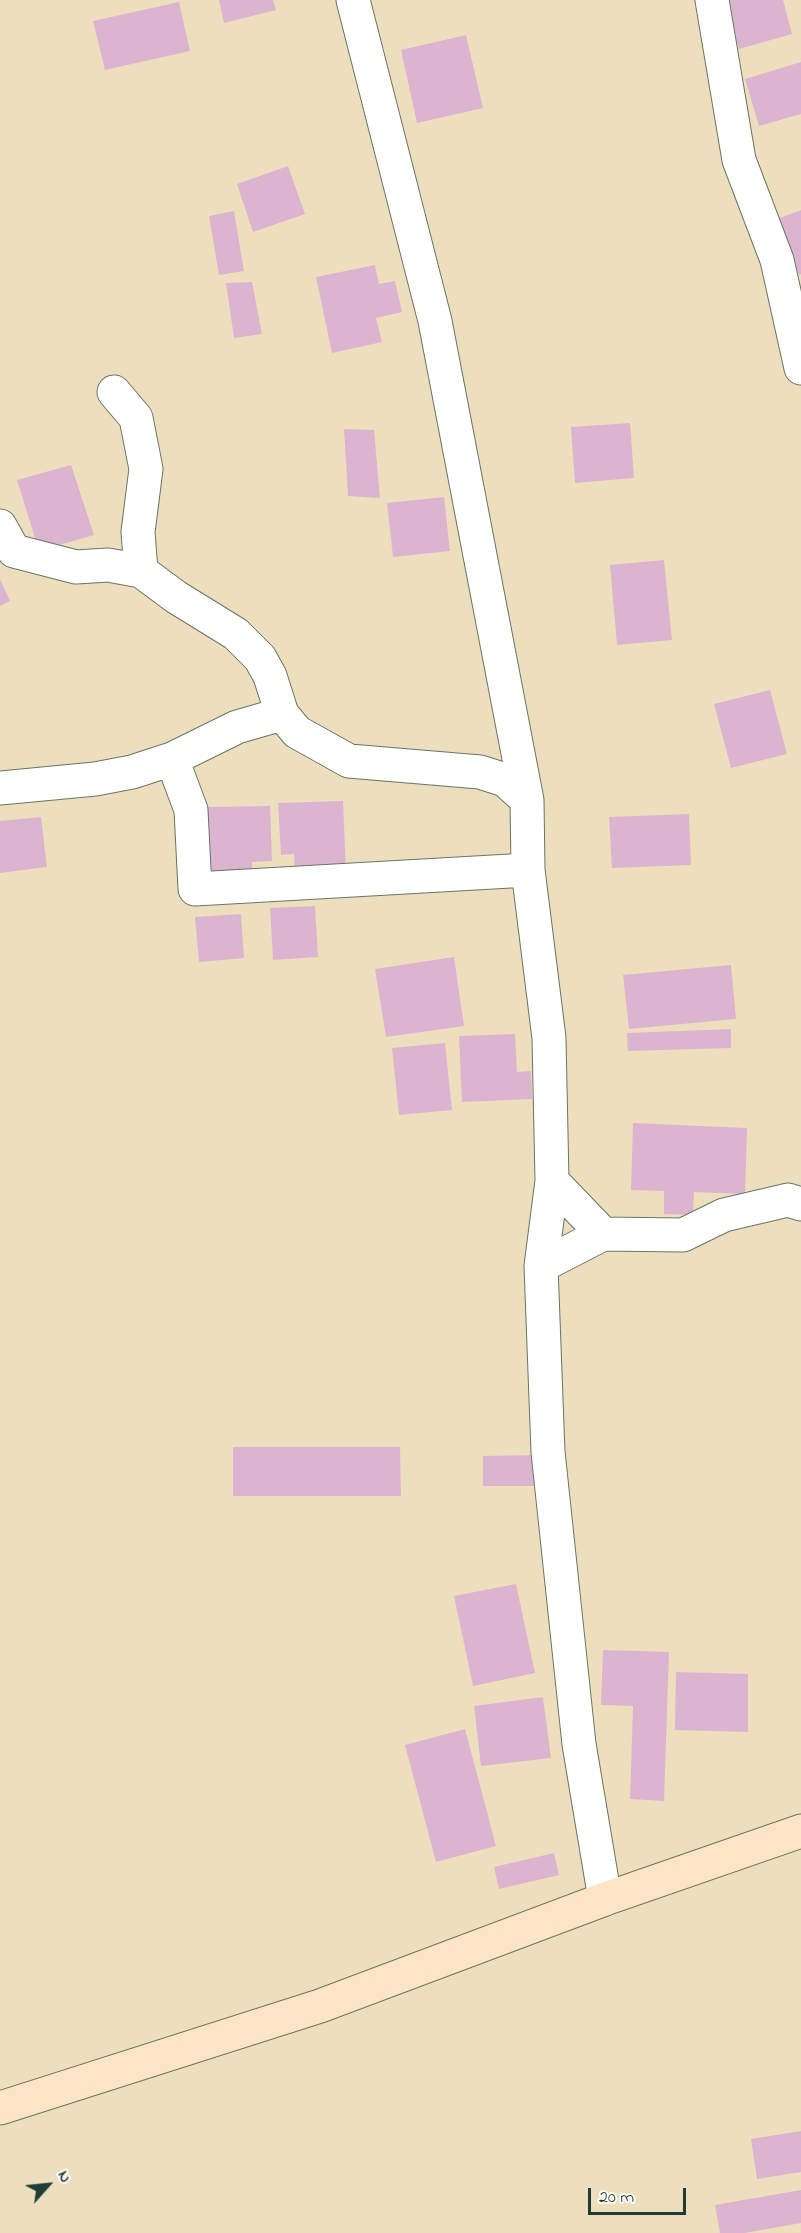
<!DOCTYPE html>
<style>
body{margin:0}
#map{position:relative;width:801px;height:2233px;overflow:hidden;background:#eddfbd;font-family:"Indie Flower",sans-serif}
canvas{display:block}
.north{position:absolute;left:18px;top:2155px;width:60px;height:60px;-webkit-text-stroke:4px #fdfcf7;paint-order:stroke;rotate:63deg;font-size:16px;font-weight:700;line-height:24px;text-align:center;color:#1f3d34}
.north::after{content:'';display:block;margin:auto;width:21px;height:27px;background:#1f3d34;clip-path:polygon(50% 0,100% 100%,50% 72%,0 100%)}
.scale{position:absolute;left:588px;top:2188px;width:98px;height:27px;box-sizing:border-box;border:3px solid #1f3d34;border-top:0;padding-left:8px;font-size:18px;line-height:21px;white-space:nowrap;color:#1f3d34;-webkit-text-stroke:4px #fdfcf7;paint-order:stroke}
</style>
<div id="map">
<canvas width="801" height="2233"></canvas>
<div class="north">N</div>
<div class="scale">20 m</div>
</div>
<script>
const g = document.querySelector('canvas').getContext('2d');
g.lineJoin = 'round';
function fillPath(path, color) {
  g.fillStyle = color;
  g.fill(path, 'evenodd');
}
function stroke(path, color, width, dash) {
  g.strokeStyle = color;
  g.lineWidth = width;
  g.lineCap = dash ? 'butt' : 'round';
  g.setLineDash(dash || []);
  g.stroke(path);
}
fillPath(new Path2D(`
 M 219,0 L 273,0 L 276,10 L 224,23 Z
 M 725,0 L 783,0 L 792,34 L 739,49 Z
 M 179,2 L 190,51 L 105,70 L 93,21 Z
 M 466,35 L 483,108 L 417,123 L 401,50 Z
 M 801,62 L 801,114 L 759,126 L 745,79 Z
 M 288,166 L 305,214 L 253,232 L 237,184 Z
 M 801,210 L 801,274 L 799,275 L 777,219 Z
 M 234,211 L 244,271 L 219,275 L 209,216 Z
 M 375,265 L 379,284 L 395,281 L 402,312 L 376,318 L 382,342 L 332,353 L 316,277 Z
 M 252,282 L 262,334 L 234,338 L 226,283 Z
 M 630,423 L 634,478 L 575,483 L 571,427 Z
 M 344,429 L 374,430 L 380,498 L 348,496 Z
 M 71,465 L 94,535 L 39,551 L 17,480 Z
 M 444,497 L 450,551 L 393,557 L 387,503 Z
 M 664,560 L 672,640 L 617,645 L 610,565 Z
 M 0,579 L 10,601 L 0,606 Z
 M 770,690 L 787,754 L 731,768 L 714,704 Z
 M 343,801 L 346,871 L 295,873 L 294,854 L 281,855 L 278,803 Z
 M 270,806 L 272,861 L 252,862 L 252,875 L 208,876 L 206,807 Z
 M 689,814 L 691,865 L 612,868 L 609,817 Z
 M 41,817 L 47,867 L 0,873 L 0,821 Z
 M 315,906 L 318,957 L 273,960 L 270,908 Z
 M 241,914 L 244,958 L 199,962 L 195,917 Z
 M 454,957 L 464,1026 L 386,1037 L 375,969 Z
 M 731,965 L 736,1019 L 629,1029 L 623,975 Z
 M 731,1029 L 731,1048 L 628,1051 L 627,1033 Z
 M 515,1034 L 517,1072 L 531,1071 L 532,1099 L 462,1102 L 459,1036 Z
 M 445,1043 L 452,1110 L 399,1115 L 392,1048 Z
 M 633,1123 L 747,1128 L 745,1194 L 694,1192 L 693,1215 L 664,1214 L 664,1191 L 631,1190 Z
 M 233,1447 L 400,1447 L 401,1496 L 233,1496 Z
 M 539,1455 L 539,1486 L 483,1486 L 483,1456 Z
 M 516,1584 L 535,1673 L 473,1686 L 454,1596 Z
 M 603,1650 L 669,1652 L 664,1801 L 630,1799 L 633,1706 L 601,1705 Z
 M 676,1672 L 748,1674 L 748,1732 L 675,1730 Z
 M 543,1697 L 551,1758 L 481,1766 L 474,1706 Z
 M 465,1729 L 496,1846 L 436,1862 L 405,1745 Z
 M 554,1853 L 559,1875 L 499,1889 L 494,1867 Z
 M 801,2131 L 801,2172 L 757,2179 L 751,2139 Z
 M 801,2190 L 801,2223 L 745,2233 L 720,2233 L 715,2205 Z`), '#ddb4d0');
const street = new Path2D(`
 M 353,0 L 435,321 L 527,800 L 528,870 L 549,1038 L 552,1181 L 541,1266
 M 712,0 L 739,160 L 777,260 L 801,368
 M 114,392 L 136,418 L 146,469 L 138,532 L 141,571
 M 0,526 L 14,551 L 76,567 L 108,565 L 141,571 L 176,597 L 236,634 L 260,658 L 270,676 L 282,714 L 297,732 L 349,761 L 480,772 L 505,780 L 527,800
 M 172,759 L 191,810 L 195,889 L 528,870
 M 0,788 L 95,779 L 132,772 L 172,759 L 237,727 L 282,714
 M 552,1181 L 603,1234
 M 605,1899 L 579,1744 L 548,1452 L 541,1266 L 603,1234 L 683,1235 L 724,1215 L 788,1200 L 801,1204`);
const secondary = new Path2D(`
 M 0,2108 L 320,2006 L 605,1899 L 801,1831`);
stroke(street, '#677664', 35);
stroke(secondary, '#677664', 35);
stroke(street, '#fff', 33);
stroke(secondary, '#fee4c6', 33);
</script>
